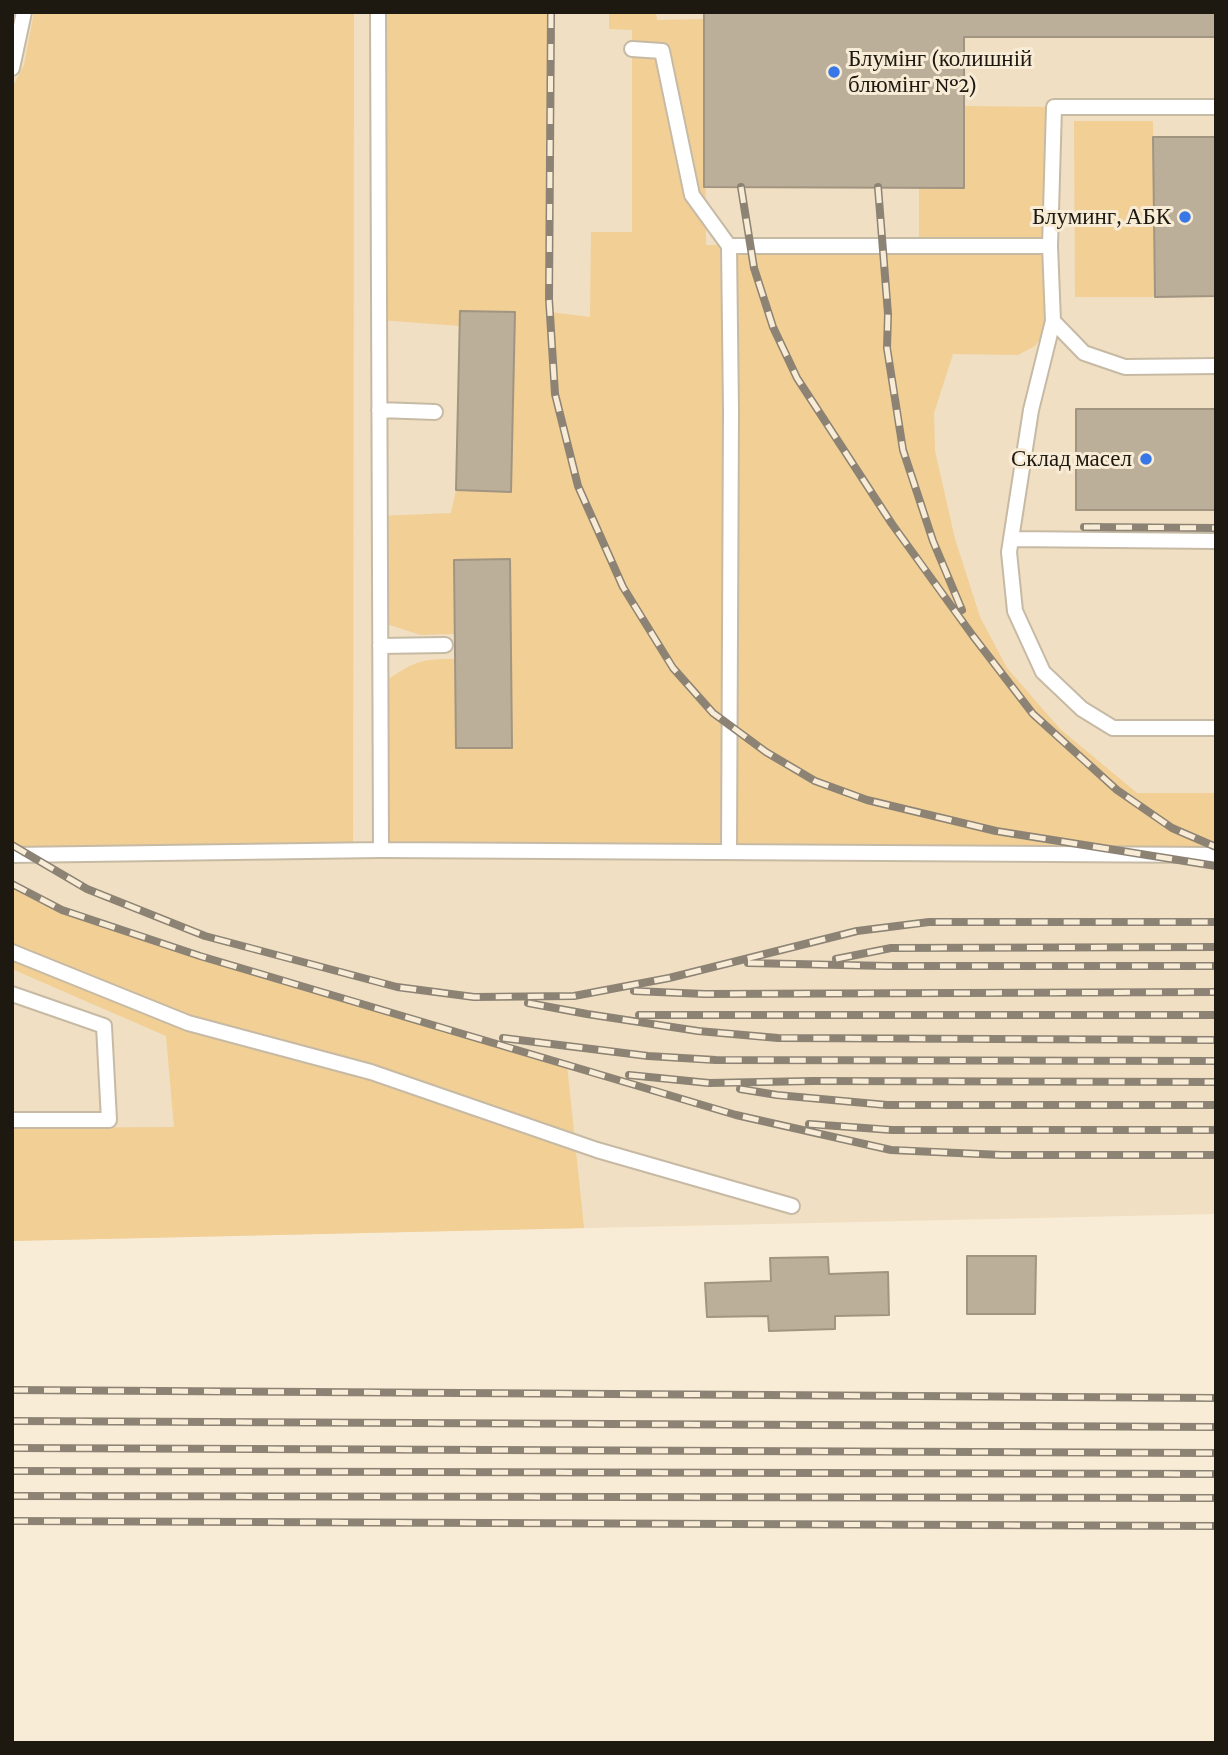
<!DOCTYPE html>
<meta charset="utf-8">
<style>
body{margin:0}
#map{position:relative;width:1228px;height:1755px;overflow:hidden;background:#f9ecd6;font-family:"Crimson Pro",serif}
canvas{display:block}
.frame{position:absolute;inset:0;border:14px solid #1d1911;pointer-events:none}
</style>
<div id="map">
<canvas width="1228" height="1755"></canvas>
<div class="frame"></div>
</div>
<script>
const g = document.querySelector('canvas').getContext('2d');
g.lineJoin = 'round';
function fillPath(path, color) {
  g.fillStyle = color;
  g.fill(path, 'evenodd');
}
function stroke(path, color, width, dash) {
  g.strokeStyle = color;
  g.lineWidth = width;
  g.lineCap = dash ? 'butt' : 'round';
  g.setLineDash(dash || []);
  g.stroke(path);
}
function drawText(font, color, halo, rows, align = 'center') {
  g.font = font + ' "Crimson Pro",serif';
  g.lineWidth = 6;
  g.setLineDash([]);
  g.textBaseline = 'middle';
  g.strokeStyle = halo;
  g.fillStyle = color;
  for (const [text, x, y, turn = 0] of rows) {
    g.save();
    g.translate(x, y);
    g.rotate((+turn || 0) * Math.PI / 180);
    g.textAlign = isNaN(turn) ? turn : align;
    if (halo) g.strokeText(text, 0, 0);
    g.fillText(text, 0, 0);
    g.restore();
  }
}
fillPath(new Path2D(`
 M 12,12 L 1216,12 L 1216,1214 L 12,1241 Z`), '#f0dfc2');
fillPath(new Path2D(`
 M 34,12 L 354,12 L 353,851 L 26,855 L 12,845 L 12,88 L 24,65 Z
 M 378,12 L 551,12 L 550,312 L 590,317 L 591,232 L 632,232 L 632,30 L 609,29 L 609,12 L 656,12 L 657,20 L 704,19 L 706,245 L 919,246 L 919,188 L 964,187 L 965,106 L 1054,107 L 1053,321 L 1035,346 L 1018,355 L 953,354 L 934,413 L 935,451 L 955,539 L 980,617 L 1007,668 L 1060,729 L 1137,793 L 1216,793 L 1216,855 L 381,850 L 380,685 C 410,664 418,658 455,659 L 456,748 L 512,748 L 510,560 L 454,560 L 454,634 L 421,635 L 380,622 L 380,516 L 451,513 L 456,490 L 511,492 L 515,313 L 460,326 L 379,320 Z
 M 1074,121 L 1153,121 L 1155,297 L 1075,297 Z
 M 12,884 L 62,910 L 200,956 L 567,1065 L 584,1228 L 12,1241 L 12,1128 L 174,1127 L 166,1036 L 12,969 Z`), '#f1cf95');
const building = new Path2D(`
 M 704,12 L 1216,12 L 1216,37 L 964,37 L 964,188 L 704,187 Z
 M 1153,137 L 1216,137 L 1216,296 L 1155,297 Z
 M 460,311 L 515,312 L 511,492 L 456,490 Z
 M 1076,409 L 1216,409 L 1216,510 L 1076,510 Z
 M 510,559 L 512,748 L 456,748 L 454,560 Z
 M 967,1256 L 1036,1256 L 1035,1314 L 967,1314 Z
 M 828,1257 L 829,1274 L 888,1272 L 889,1315 L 835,1316 L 835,1329 L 769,1331 L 768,1316 L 707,1317 L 705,1283 L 771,1281 L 770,1258 Z`);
fillPath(building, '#bcaf9a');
stroke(building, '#a19581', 2);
const lane = new Path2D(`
 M 378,12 L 381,850
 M 632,49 L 662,51 L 692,195 L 729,246 L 731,411 L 729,852
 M 12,68 L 24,12
 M 729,246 L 1050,246 L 1054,107 L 1216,107
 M 1050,246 L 1053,321 L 1084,353 L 1125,367 L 1216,366
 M 1053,321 L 1031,410 L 1011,539 L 1009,552 L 1015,611 L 1043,672 L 1082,709 L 1113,728 L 1216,728
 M 379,410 L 435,412
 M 1011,539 L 1216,541
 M 380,646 L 445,645
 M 12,855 L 381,850 L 1216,855
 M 12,952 L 188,1023 L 371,1072 L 597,1150 L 792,1206
 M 12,994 L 104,1026 L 109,1120 L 12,1120`);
stroke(lane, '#c7baa5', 18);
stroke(lane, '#fff', 14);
const rail = new Path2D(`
 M 551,12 L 549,299 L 555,394 L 578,486 L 623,587 L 673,668 L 713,713 L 766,752 L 815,781 L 867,800 L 996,831 L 1216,866
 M 741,187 L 754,268 L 773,327 L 797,378 L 892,524 L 973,636 L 1033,714 L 1117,790 L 1172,828 L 1216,847
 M 878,187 L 888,314 L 887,348 L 903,450 L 933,541 L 962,610
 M 1084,527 L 1216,528
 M 12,845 L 87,889 L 205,936 L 397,987 L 474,997 L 574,996 L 669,978 L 857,931 L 929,922 L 1216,922
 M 12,884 L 62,910 L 200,956 L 736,1115 L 891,1150 L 1002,1155 L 1216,1155
 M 836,959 L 891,948 L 1216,947
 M 748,963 L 888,966 L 1216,966
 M 634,991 L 705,994 L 1216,992
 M 528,1003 L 587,1014 L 698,1031 L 778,1038 L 1216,1040
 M 639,1015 L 1216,1015
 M 503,1038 L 648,1056 L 716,1060 L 1216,1061
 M 629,1075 L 709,1083 L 813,1081 L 1216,1082
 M 740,1089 L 777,1095 L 887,1105 L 1216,1105
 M 809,1124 L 892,1130 L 1216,1130
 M 12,1390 L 1216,1398
 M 12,1421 L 1216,1427
 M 12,1448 L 1216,1453
 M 12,1471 L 1216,1474
 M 12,1496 L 1216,1498
 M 12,1521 L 1216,1526`);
stroke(rail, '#8c8374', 8);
stroke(rail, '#f9ecd6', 5, [16]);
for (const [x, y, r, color] of [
 [834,72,7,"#3778e6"],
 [1185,217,7,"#3778e6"],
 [1146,459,7,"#3778e6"]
]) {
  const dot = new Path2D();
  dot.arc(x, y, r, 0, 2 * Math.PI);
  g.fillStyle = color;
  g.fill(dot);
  stroke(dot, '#f9ecd6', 2.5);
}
drawText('23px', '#1d1911', '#f9ecd6', [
 ["Блумінг (колишній",848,59,"left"],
 ["блюмінг №2)",848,85,"left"],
 ["Блуминг, АБК",1171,217],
 ["Склад масел",1132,459]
], 'right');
</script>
